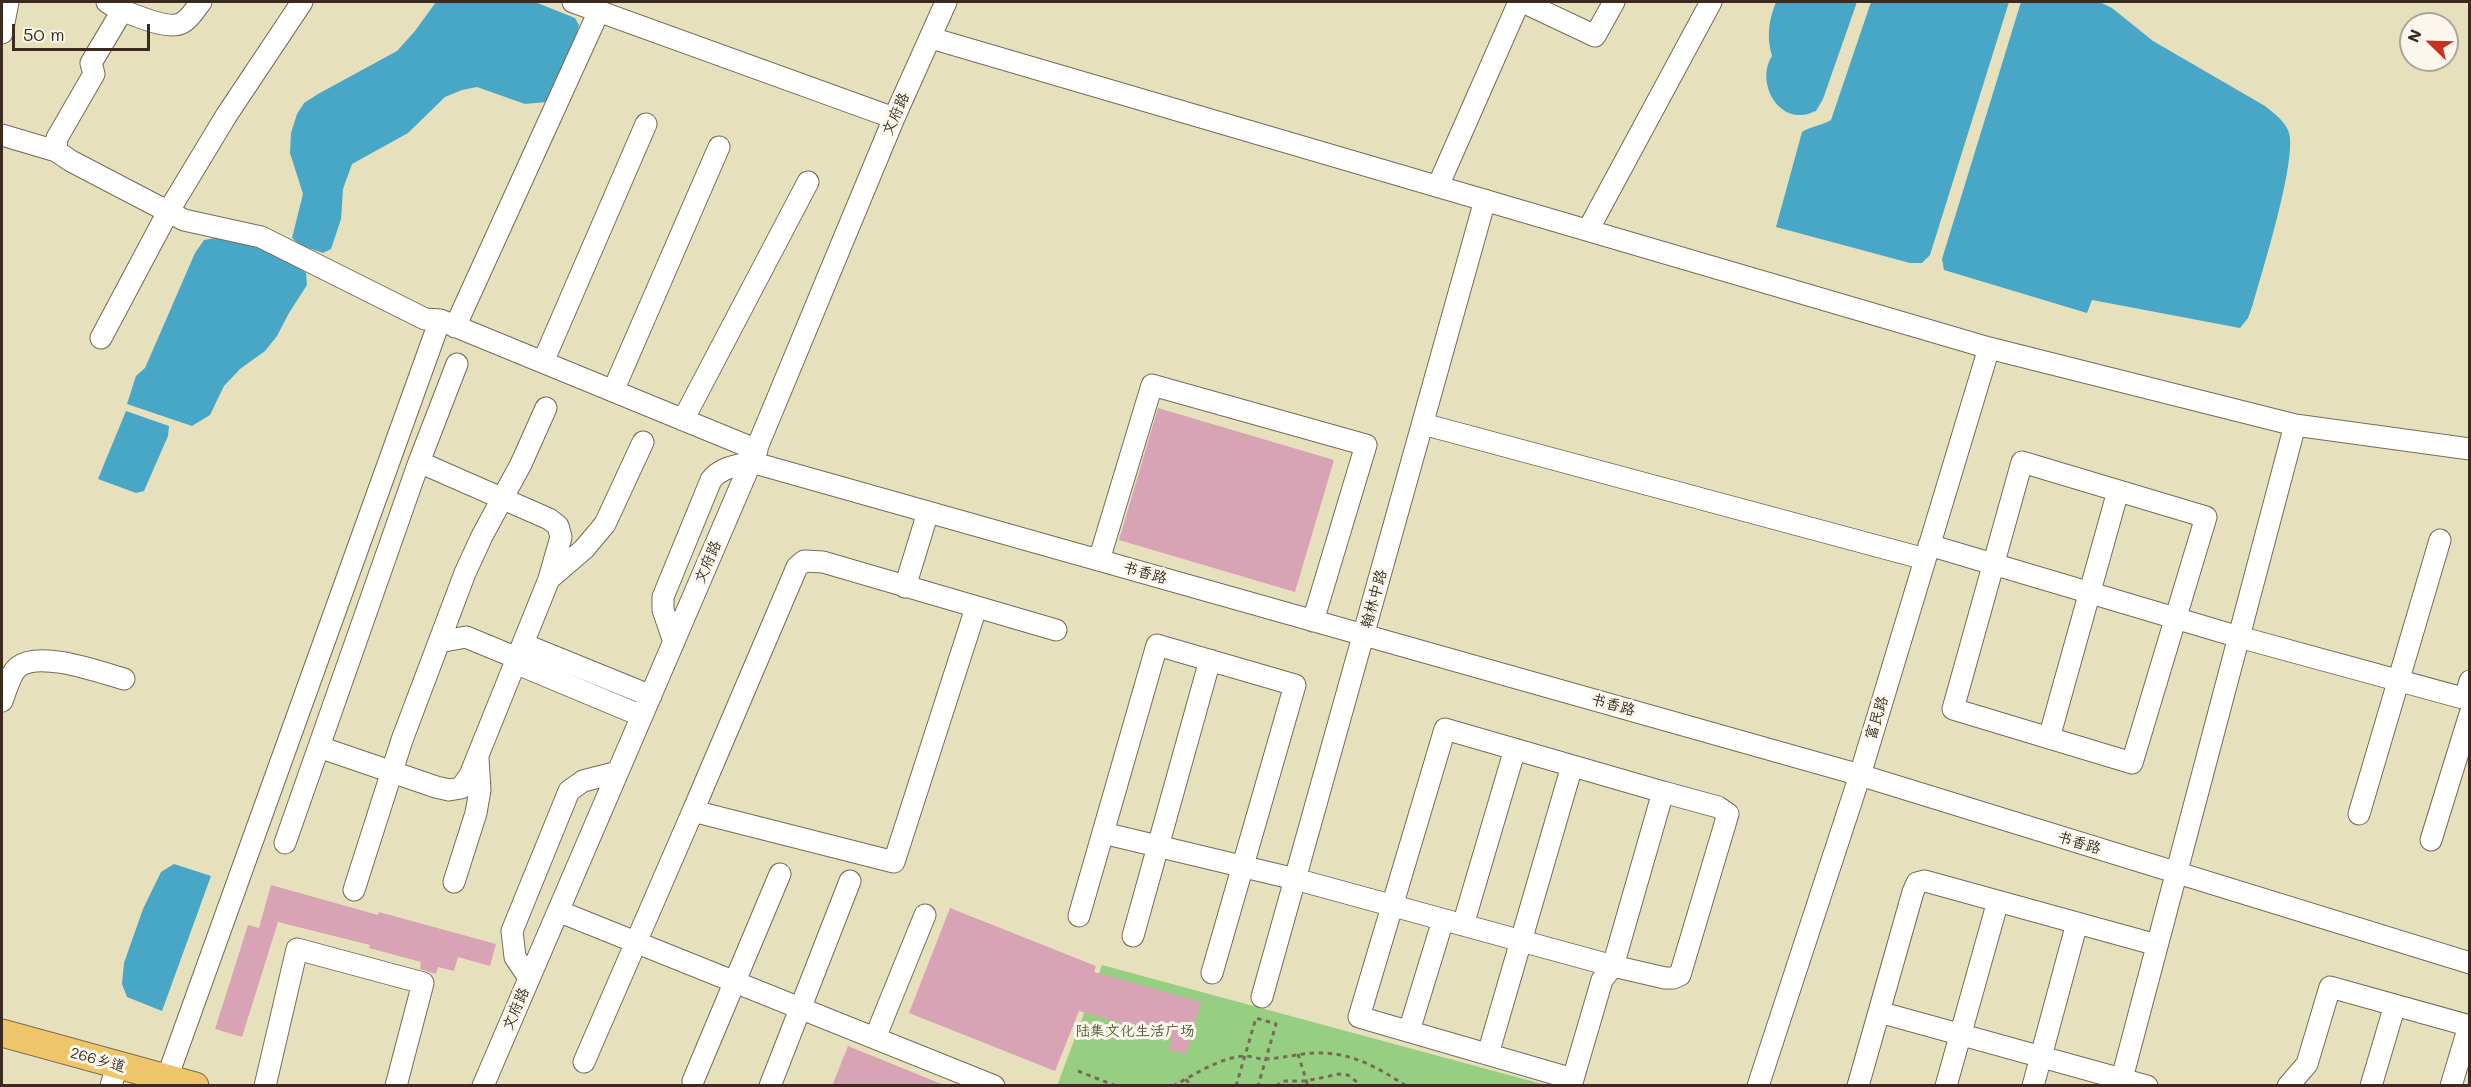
<!DOCTYPE html>
<meta charset="utf-8">
<style>
body{margin:0}
#map{position:relative;width:2471px;height:1087px;overflow:hidden;background:#e7e0bd;font-family:Mali,sans-serif}
canvas{display:block}
.frame{position:absolute;inset:0;border:3px solid #3b2a1e;pointer-events:none}
.north{position:absolute;left:2399px;top:12px;width:60px;height:60px;box-sizing:border-box;background:#fbf7ec;border:2px solid #aea59a;border-radius:50%;rotate:293deg;font-size:16px;font-weight:700;line-height:24px;text-align:center;color:#3b2a1e}
.north::after{content:'';display:block;margin:auto;width:21px;height:27px;background:#c8321e;clip-path:polygon(50% 0,100% 100%,50% 72%,0 100%)}
.scale{position:absolute;left:12px;top:24px;width:138px;height:27px;box-sizing:border-box;border:3px solid #3b2a1e;border-top:0;padding-left:8px;font-size:18px;line-height:21px;white-space:nowrap;color:#3b2a1e;-webkit-text-stroke:4px #fbf7ec;paint-order:stroke}
</style>
<div id="map">
<canvas width="2471" height="1087"></canvas>
<div class="frame"></div>
<div class="north">N</div>
<div class="scale">50 m</div>
</div>
<script>
const g = document.querySelector('canvas').getContext('2d');
g.lineJoin = 'round';
function fillPath(path, color) {
  g.fillStyle = color;
  g.fill(path, 'evenodd');
}
function stroke(path, color, width, dash) {
  g.strokeStyle = color;
  g.lineWidth = width;
  g.lineCap = dash ? 'butt' : 'round';
  g.setLineDash(dash || []);
  g.stroke(path);
}
function drawText(font, color, halo, rows, align = 'center') {
  g.font = font + ' Mali,"LXGW WenKai TC",sans-serif';
  g.lineWidth = 6;
  g.setLineDash([]);
  g.textBaseline = 'middle';
  g.strokeStyle = halo;
  g.fillStyle = color;
  for (const [text, x, y, turn = 0] of rows) {
    g.save();
    g.translate(x, y);
    g.rotate((+turn || 0) * Math.PI / 180);
    g.textAlign = isNaN(turn) ? turn : align;
    if (halo) g.strokeText(text, 0, 0);
    g.fillText(text, 0, 0);
    g.restore();
  }
}
fillPath(new Path2D(`
 M 1102,965 L 1124,971 L 1546,1085 L 1057,1086 Z`), '#97cf82');
fillPath(new Path2D(`
 M 436,2 L 535,2 L 575,18 L 579,25 L 576,36 L 546,102 L 525,104 L 477,87 L 462,90 L 445,97 L 408,133 L 352,164 L 343,189 L 341,219 L 331,249 L 323,253 L 300,245 L 292,238 L 303,194 L 290,153 L 291,133 L 297,114 L 304,103 L 318,94 L 397,51 L 415,31 Z
 M 1776,2 L 1857,2 L 1823,99 L 1816,111 C 1812,112 1807,115 1802,115 C 1773,117 1757,78 1772,56 C 1766,36 1769,20 1776,2 Z
 M 1871,2 L 2009,2 L 1930,255 L 1922,263 L 1910,263 L 1776,227 L 1802,132 C 1811,126 1821,126 1831,120 Z
 M 2021,2 L 2100,2 L 2112,8 L 2153,41 L 2265,106 C 2274,113 2286,122 2289,133 C 2297,160 2262,272 2253,304 L 2248,318 L 2240,328 L 2092,300 L 2087,313 L 1944,270 L 1942,259 Z
 M 215,238 C 247,245 281,250 306,273 L 307,285 L 289,313 L 277,336 L 265,351 L 240,369 L 224,386 L 210,415 L 192,426 L 127,404 L 136,376 L 145,368 L 195,253 L 204,240 Z
 M 126,411 L 169,426 L 168,436 L 144,491 L 136,493 L 98,479 Z
 M 174,864 L 211,876 L 162,1011 L 127,997 L 122,984 L 124,963 L 143,909 L 161,872 Z`), '#48a6c7');
fillPath(new Path2D(`
 M 1158,408 L 1334,460 L 1295,592 L 1119,540 Z
 M 271,885 L 378,915 L 379,912 L 496,944 L 490,966 L 458,957 L 454,971 L 438,967 L 436,974 L 420,969 L 421,962 L 369,948 L 370,945 L 278,922 L 242,1037 L 215,1029 L 248,925 L 259,928 Z
 M 950,908 L 1096,966 L 1094,972 L 1201,1002 L 1186,1054 L 1168,1049 L 1172,1037 L 1079,1011 L 1055,1071 L 909,1013 Z
 M 848,1046 L 944,1085 L 944,1086 L 832,1086 Z`), '#d9a3b6');
const minor = new Path2D(`
 M 107,2 L 118,9 L 119,16 L 91,63 L 94,74 L 57,138 L 56,151 L 71,161 L 184,220 L 261,237 L 425,319 L 440,320 L 757,450
 M 573,2 L 894,118
 M 1523,2 L 1595,36 L 1614,2
 M 118,9 C 133,14 168,31 182,23 C 191,18 195,9 201,2
 M 2,33 L 8,2
 M 931,38 L 1989,348 L 2295,425 L 2470,449
 M 2,135 L 56,151
 M 1438,186 L 1519,2
 M 1588,230 L 1711,2
 M 455,327 L 599,11
 M 101,338 L 168,212 L 226,116 L 302,2
 M 543,362 L 646,124
 M 613,391 L 719,147
 M 683,420 L 808,182
 M 1423,424 L 1925,559
 M 2022,462 L 2206,517 L 2132,763 L 1953,709 Z
 M 1929,545 L 2239,637 L 2470,700
 M 1099,560 L 1152,385 L 1366,445 L 1313,621
 M 549,579 L 584,549 L 605,524 L 643,442
 M 905,587 L 928,512
 M 439,642 L 466,637 L 517,658
 M 674,642 L 663,610 L 663,597 L 711,480 C 721,467 736,466 751,462 L 1860,775 L 2470,963
 M 523,644 L 651,696
 M 515,663 L 642,716
 M 2465,699 L 2470,681
 M 2,701 C 6,691 10,674 18,667 C 40,650 99,672 124,679
 M 1445,729 L 1663,792 L 1613,966 L 1602,980 L 1573,1079 L 1359,1017 Z
 M 2049,738 L 2118,491
 M 319,747 L 436,787 L 449,790 L 461,788 L 470,775 L 549,579 L 561,537 L 558,526 L 549,519 L 419,462
 M 693,811 L 797,567 L 804,561 L 823,562 L 1056,630
 M 2359,814 L 2440,540
 M 1103,833 L 1295,879 L 1613,966 L 1665,978 L 1673,978 L 1680,975 L 1728,814 L 1718,807 L 1663,792
 M 2431,840 L 2470,714
 M 285,843 L 419,462 L 457,364
 M 454,882 L 476,813 L 480,790 L 478,758
 M 354,890 L 402,740 L 465,573 L 482,536 L 521,464 L 546,408
 M 558,911 L 994,1086
 M 1079,916 L 1157,645 L 1295,685 L 1212,973
 M 1463,925 L 1515,749
 M 1133,936 L 1210,660
 M 529,978 L 515,957 L 512,931 L 569,791 L 583,781 L 618,772
 M 1262,997 L 1485,200
 M 1879,1012 L 2147,1086
 M 1409,1031 L 1443,920
 M 875,1038 L 925,915
 M 1488,1054 L 1572,766
 M 584,1062 L 693,811 L 894,862 L 976,608
 M 167,1078 L 440,320
 M 693,1081 L 780,874
 M 111,1086 L 117,1065
 M 265,1086 L 297,949 L 423,983 L 396,1086
 M 483,1086 L 751,462 L 894,118 L 946,2
 M 770,1086 L 850,881
 M 1758,1086 L 1860,775 L 1989,348
 M 1858,1086 L 1913,892 L 1917,883 L 1925,881 L 2157,945
 M 1946,1086 L 1998,901
 M 2033,1086 L 2077,923
 M 2120,1086 L 2295,425
 M 2288,1086 L 2307,1064 L 2330,987 L 2470,1026
 M 2371,1086 L 2395,1005
 M 2451,1086 L 2469,1026`);
const major = new Path2D(`
 M 2,1033 L 195,1086`);
stroke(minor, '#776a56', 23);
stroke(major, '#776a56', 29);
stroke(new Path2D(`
 M 1298,1054 L 1308,1086
 M 1078,1071 L 1116,1086
 M 1186,1079 L 1191,1086
 M 1173,1086 C 1194,1075 1220,1057 1245,1056 C 1252,1056 1260,1060 1267,1059 C 1284,1058 1300,1053 1317,1053 C 1351,1052 1379,1068 1406,1086
 M 1236,1086 L 1256,1018 L 1276,1024 L 1258,1086
 M 1276,1086 L 1283,1081 L 1306,1081 L 1339,1074 L 1348,1075 L 1362,1086`), '#776a56', 3, [4.5, 4.5]);
stroke(minor, '#fff', 21);
stroke(major, '#eec569', 27);
drawText('15px', '#3b2a1e', '#fbf7ec', [
 ["文府路",896,114,-66],
 ["文府路",708,562,-67],
 ["书香路",1145,573,16],
 ["翰林中路",1374,599,-74],
 ["书香路",1613,705,16],
 ["富民路",1877,718,-73],
 ["书香路",2079,843,17],
 ["文府路",516,1009,-67],
 ["266乡道",98,1060,15]
]);
drawText('15px', '#575c3c', '#fbf7ec', [
 ["陆集文化生活广场",1135,1031]
]);
</script>
